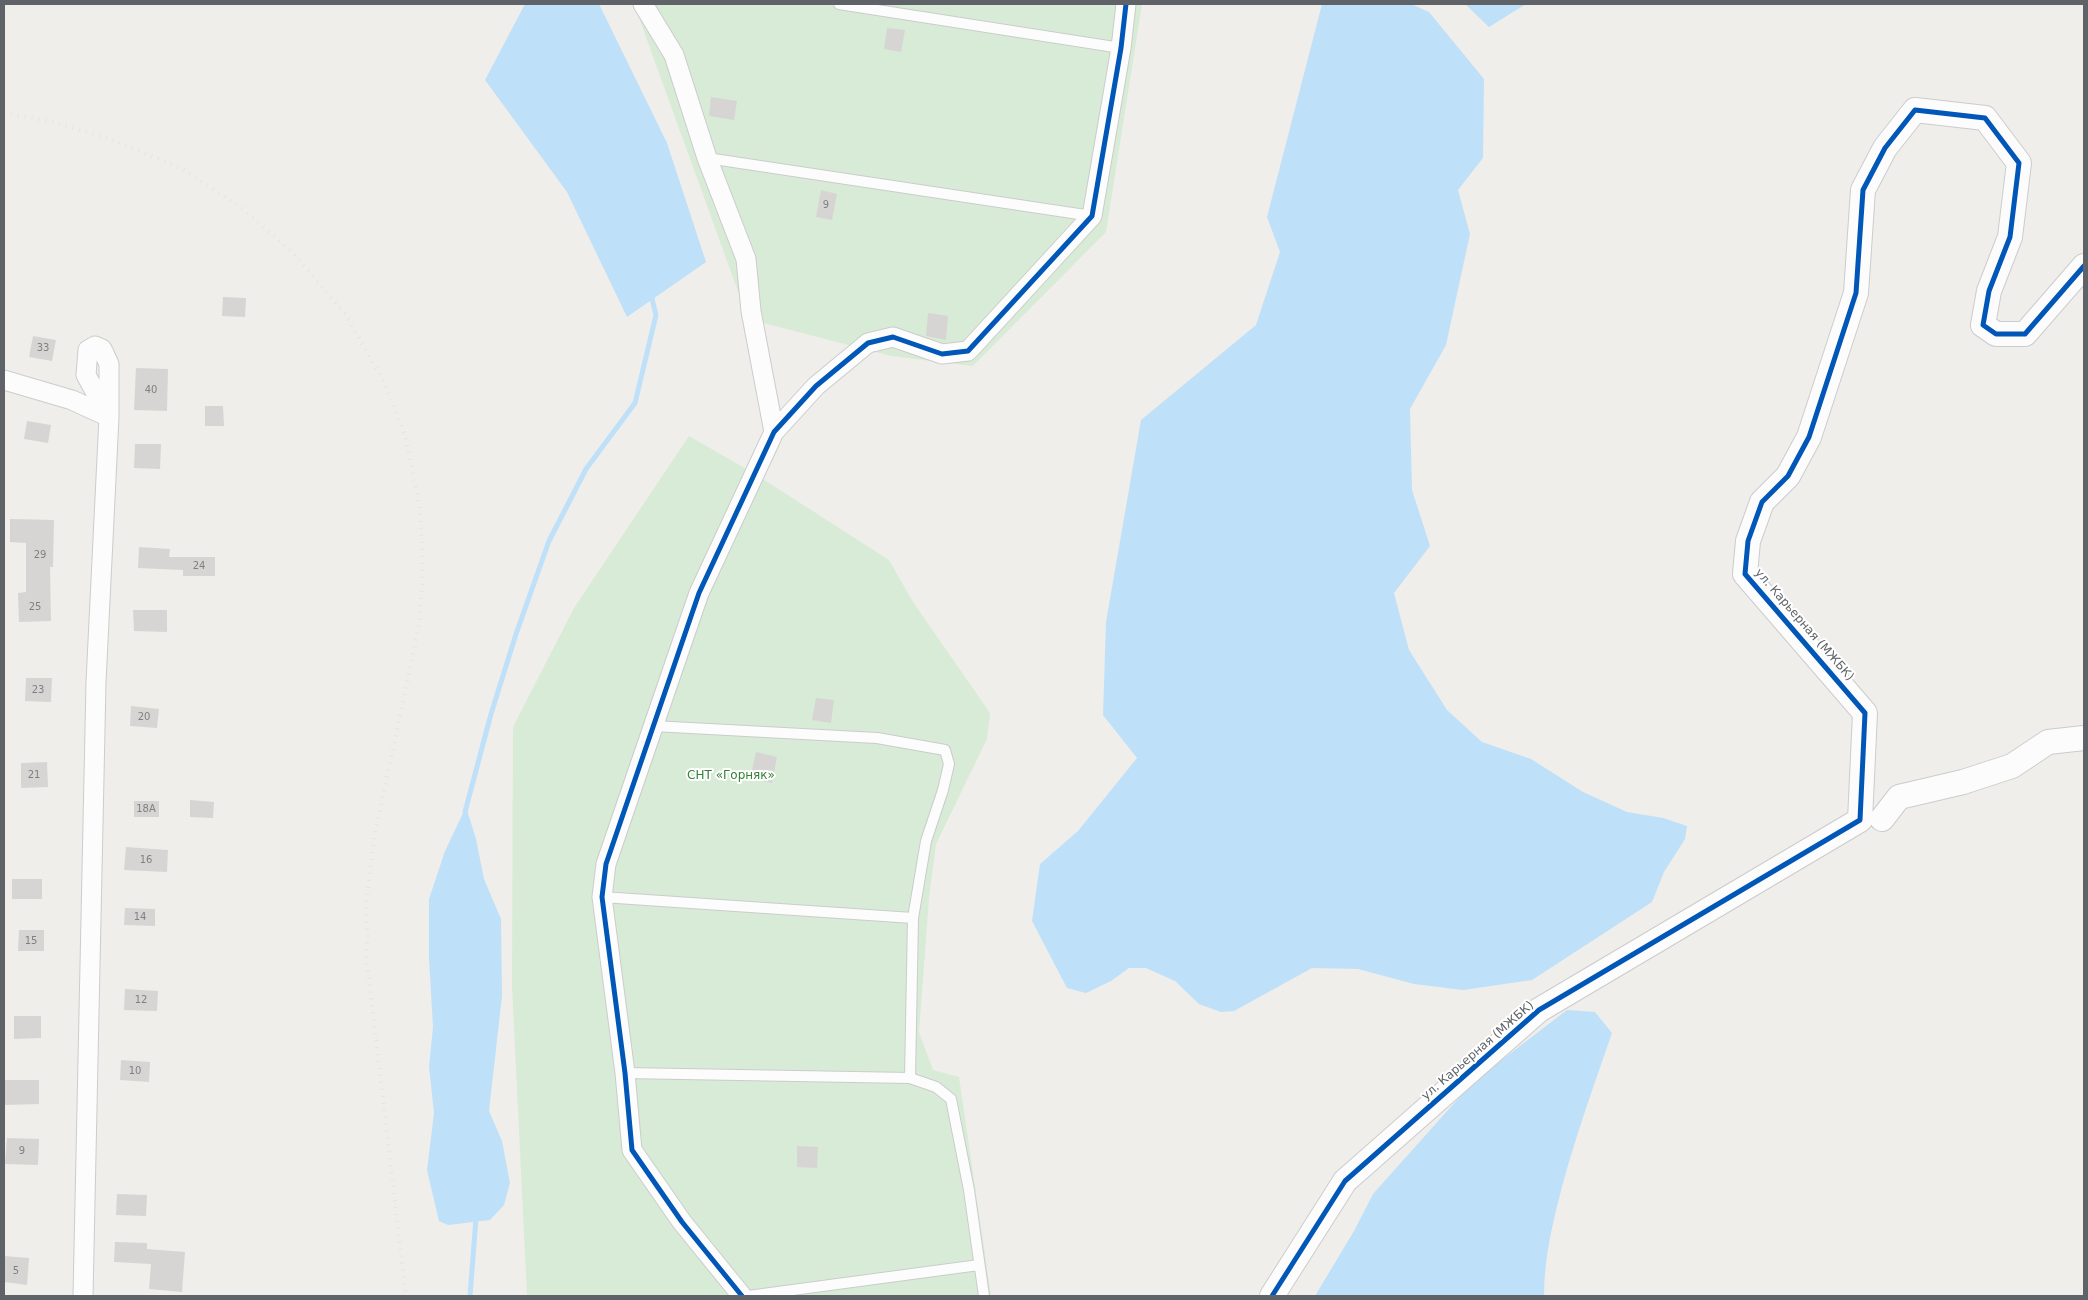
<!DOCTYPE html>
<meta charset="utf-8">
<style>
body{margin:0}
#map{position:relative;width:2088px;height:1300px;overflow:hidden;background:#efeeea;font-family:"DejaVu Sans",sans-serif}
canvas{display:block}
.frame{position:absolute;inset:0;border:5px solid #5f6368;pointer-events:none}
</style>
<div id="map">
<canvas width="2088" height="1300"></canvas>
<div class="frame"></div>
</div>
<script>
const g = document.querySelector('canvas').getContext('2d');
g.lineJoin = 'round';
function fillPath(path, color) {
  g.fillStyle = color;
  g.fill(path, 'evenodd');
}
function stroke(path, color, width, dash) {
  g.strokeStyle = color;
  g.lineWidth = width;
  g.lineCap = dash ? 'butt' : 'round';
  g.setLineDash(dash || []);
  g.stroke(path);
}
function drawText(font, color, halo, rows, align = 'center') {
  g.font = font + ' "DejaVu Sans",sans-serif';
  g.lineWidth = 4;
  g.setLineDash([]);
  g.textBaseline = 'middle';
  g.strokeStyle = halo;
  g.fillStyle = color;
  for (const [text, x, y, turn = 0] of rows) {
    g.save();
    g.translate(x, y);
    g.rotate((+turn || 0) * Math.PI / 180);
    g.textAlign = isNaN(turn) ? turn : align;
    if (halo) g.strokeText(text, 0, 0);
    g.fillText(text, 0, 0);
    g.restore();
  }
}
fillPath(new Path2D(`
 M 634,4 L 1142,4 L 1106,232 L 973,366 L 891,356 L 748,319 Z
 M 689,436 L 755,474 L 889,560 L 913,602 L 990,713 L 987,739 L 936,844 L 929,898 L 919,1032 L 933,1070 L 959,1077 L 991,1296 L 527,1296 L 512,986 L 513,727 L 574,608 Z`), '#d8ebd6');
fillPath(new Path2D(`
 M 525,4 L 599,4 L 667,143 L 706,262 L 627,317 L 567,192 L 485,80 Z
 M 1322,4 L 1411,4 L 1429,12 L 1484,79 L 1483,158 L 1458,190 L 1470,234 L 1446,345 L 1410,409 L 1412,490 L 1430,546 L 1394,593 L 1409,650 L 1447,710 L 1482,742 L 1531,759 L 1583,792 L 1627,812 L 1663,818 L 1687,826 L 1685,839 L 1664,872 L 1652,902 L 1532,980 L 1463,990 L 1414,984 L 1358,969 L 1312,968 L 1234,1011 L 1221,1012 L 1199,1004 L 1175,981 L 1146,968 L 1129,968 L 1111,981 L 1086,993 L 1067,988 L 1032,921 L 1040,864 L 1078,831 L 1137,758 L 1103,715 L 1106,622 L 1141,420 L 1256,325 L 1280,252 L 1267,217 Z
 M 1465,4 L 1526,4 L 1489,27 Z
 M 466,807 L 476,839 L 484,879 L 501,919 L 502,996 L 489,1111 L 502,1141 L 510,1183 L 504,1205 L 490,1220 L 448,1225 L 439,1221 L 427,1170 L 434,1113 L 429,1067 L 433,1027 L 429,959 L 429,899 L 445,851 Z
 M 1567,1010 L 1595,1012 L 1612,1033 C 1595,1082 1577,1132 1563,1183 C 1553,1221 1544,1257 1544,1296 L 1315,1296 L 1354,1231 L 1373,1194 L 1473,1082 Z`), '#bfe0f9');
stroke(new Path2D(`
 M 465,812 L 491,714 L 516,634 L 549,541 L 586,469 L 635,403 L 656,315 L 651,294
 M 470,1296 L 476,1218`), '#bfe0f9', 5);
fillPath(new Path2D(`
 M 887,28 L 905,30 L 901,52 L 884,49 Z
 M 711,97 L 737,101 L 734,120 L 709,116 Z
 M 821,190 L 837,194 L 832,220 L 816,217 Z
 M 223,297 L 246,298 L 245,317 L 222,316 Z
 M 928,313 L 948,316 L 946,340 L 926,336 Z
 M 33,336 L 56,340 L 52,361 L 29,357 Z
 M 136,368 L 168,369 L 167,411 L 134,410 Z
 M 205,406 L 223,406 L 224,426 L 205,426 Z
 M 27,421 L 51,425 L 48,443 L 24,439 Z
 M 135,444 L 161,444 L 160,469 L 134,468 Z
 M 10,519 L 54,520 L 53,567 L 50,567 L 51,621 L 19,622 L 18,593 L 26,592 L 26,543 L 10,542 Z
 M 139,547 L 170,549 L 169,557 L 215,557 L 215,576 L 183,576 L 183,570 L 138,568 Z
 M 133,610 L 167,610 L 167,632 L 134,631 Z
 M 26,678 L 52,678 L 51,702 L 25,701 Z
 M 816,698 L 834,700 L 831,723 L 812,720 Z
 M 131,706 L 159,709 L 157,728 L 130,726 Z
 M 756,752 L 777,757 L 772,783 L 750,778 Z
 M 47,762 L 48,787 L 21,788 L 21,763 Z
 M 190,800 L 214,802 L 213,818 L 190,817 Z
 M 134,801 L 159,801 L 159,817 L 134,817 Z
 M 126,847 L 168,850 L 167,872 L 124,870 Z
 M 12,879 L 42,879 L 42,899 L 12,899 Z
 M 125,908 L 155,909 L 155,926 L 124,925 Z
 M 19,930 L 44,930 L 44,951 L 18,951 Z
 M 125,989 L 158,991 L 157,1011 L 124,1010 Z
 M 14,1016 L 41,1016 L 41,1038 L 14,1039 Z
 M 121,1060 L 150,1062 L 149,1082 L 120,1080 Z
 M 4,1080 L 39,1080 L 39,1104 L 4,1105 Z
 M 7,1138 L 39,1139 L 38,1165 L 5,1164 Z
 M 797,1146 L 818,1147 L 817,1168 L 797,1167 Z
 M 117,1194 L 147,1195 L 146,1216 L 116,1215 Z
 M 115,1242 L 147,1243 L 147,1249 L 185,1252 L 182,1292 L 149,1289 L 151,1264 L 114,1262 Z
 M 4,1256 L 29,1258 L 27,1285 L 4,1282 Z`), '#d6d5d3');
const service = new Path2D(`
 M 839,4 L 1121,48
 M 707,158 L 1092,216
 M 602,897 L 913,918
 M 625,1073 L 910,1078 L 913,918 L 926,841 L 943,790 L 949,764 L 945,750 L 877,738 L 653,726
 M 910,1078 L 936,1087 L 951,1099 L 969,1190 L 984,1296
 M 748,1296 L 979,1265`);
const minor = new Path2D(`
 M 643,4 L 674,55 L 707,158 L 746,259 L 751,311 L 774,432
 M 4,380 L 72,400 L 109,417
 M 83,1296 L 96,682 L 109,417 L 109,364 L 102,349 L 95,346 L 88,350 L 86,375 L 109,417
 M 742,1296 L 682,1222 L 632,1150 L 625,1073 L 602,897 L 606,864 L 699,593 L 774,432 L 816,386 L 868,343 L 893,337 L 942,354 L 968,351 L 1092,216 L 1121,48 L 1126,4`);
const tertiary = new Path2D(`
 M 1882,819 L 1899,797 L 1963,782 L 2012,766 L 2048,742 L 2084,738
 M 1272,1296 L 1345,1181 L 1539,1010 L 1860,820 L 1865,713 L 1745,574 L 1748,541 L 1762,502 L 1788,476 L 1809,437 L 1856,293 L 1863,190 L 1885,148 L 1915,110 L 1985,118 L 2019,163 L 2010,237 L 1989,291 L 1983,325 L 1996,334 L 2025,334 L 2084,266`);
stroke(service, '#cbcccc', 12);
stroke(minor, '#cbcccc', 21);
stroke(tertiary, '#cbcccc', 26);
stroke(service, '#fdfcfc', 10);
stroke(minor, '#fdfcfc', 19);
stroke(tertiary, '#fdfcfc', 24);
stroke(new Path2D(`
 M 4,113 L 50,121 L 105,137 L 181,168 L 239,206 L 292,252 L 345,314 L 384,382 L 405,435 L 420,508 L 423,572 L 419,625 L 374,839 L 367,897 L 367,962 L 406,1296`), '#e4e4e4', 4, [1, 6]);
stroke(new Path2D(`
 M 742,1296 L 682,1222 L 632,1150 L 625,1073 L 602,897 L 606,864 L 699,593 L 774,432 L 816,386 L 868,343 L 893,337 L 942,354 L 968,351 L 1092,216 L 1121,48 L 1126,4
 M 1272,1296 L 1345,1181 L 1539,1010 L 1860,820 L 1865,713 L 1745,574 L 1748,541 L 1762,502 L 1788,476 L 1809,437 L 1856,293 L 1863,190 L 1885,148 L 1915,110 L 1985,118 L 2019,163 L 2010,237 L 1989,291 L 1983,325 L 1996,334 L 2025,334 L 2084,266`), '#0057b8', 5);
drawText('10px', '#7e8184', null, [
 ["9",826,205],
 ["33",43,348],
 ["40",151,390],
 ["29",40,555],
 ["24",199,566],
 ["25",35,607],
 ["23",38,690],
 ["20",144,717],
 ["21",34,775],
 ["18А",146,809],
 ["16",146,860],
 ["14",140,917],
 ["15",31,941],
 ["12",141,1000],
 ["10",135,1071],
 ["9",22,1151],
 ["5",16,1271]
]);
drawText('12px', '#5f6368', '#fff', [
 ["ул. Карьерная (МЖБК)",1804,625,49],
 ["ул. Карьерная (МЖБК)",1478,1051,-41]
]);
drawText('12px', '#348238', '#fff', [
 ["СНТ «Горняк»",731,776]
]);
</script>
